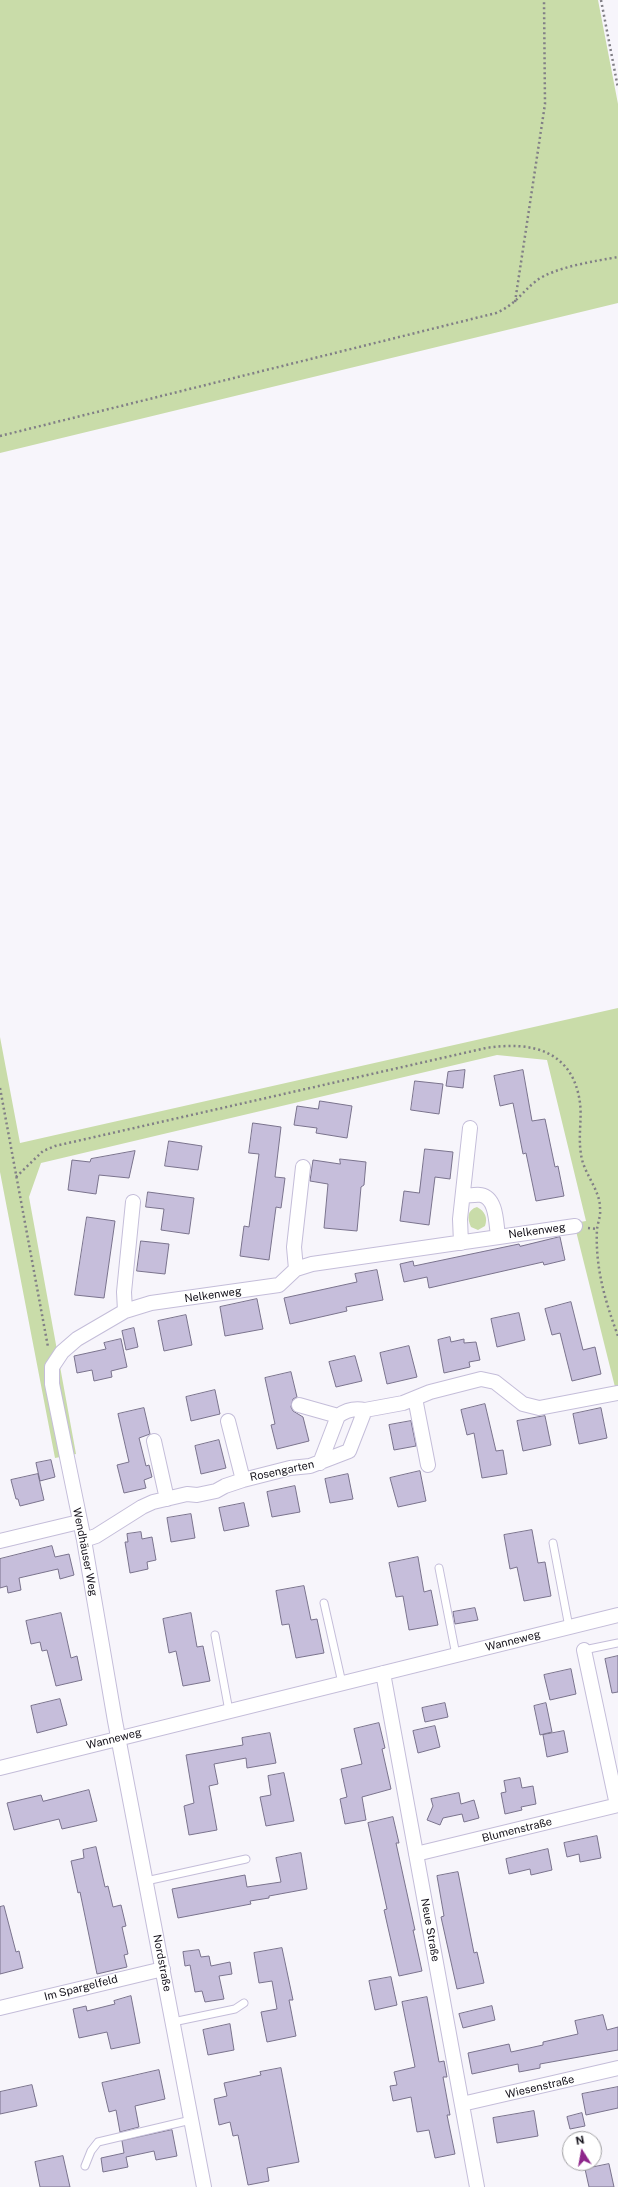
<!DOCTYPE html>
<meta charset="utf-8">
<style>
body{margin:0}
#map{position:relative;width:618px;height:2187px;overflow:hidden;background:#f7f5fb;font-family:"Public Sans",sans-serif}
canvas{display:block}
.north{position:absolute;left:562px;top:2131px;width:40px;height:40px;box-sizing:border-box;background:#fff;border:1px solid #a1a0a3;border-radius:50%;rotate:349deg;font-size:11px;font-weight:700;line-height:16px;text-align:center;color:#14111a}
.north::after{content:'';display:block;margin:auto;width:14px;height:18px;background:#8e268b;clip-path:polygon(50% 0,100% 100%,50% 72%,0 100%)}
</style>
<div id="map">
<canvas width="618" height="2187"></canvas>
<div class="north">N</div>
</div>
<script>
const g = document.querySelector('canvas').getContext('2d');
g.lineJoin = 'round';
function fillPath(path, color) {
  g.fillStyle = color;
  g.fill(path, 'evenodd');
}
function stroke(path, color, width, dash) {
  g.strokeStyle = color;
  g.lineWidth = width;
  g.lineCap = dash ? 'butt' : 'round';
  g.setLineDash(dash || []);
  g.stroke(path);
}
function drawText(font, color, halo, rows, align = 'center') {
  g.font = font + ' "Public Sans",sans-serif';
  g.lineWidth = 3;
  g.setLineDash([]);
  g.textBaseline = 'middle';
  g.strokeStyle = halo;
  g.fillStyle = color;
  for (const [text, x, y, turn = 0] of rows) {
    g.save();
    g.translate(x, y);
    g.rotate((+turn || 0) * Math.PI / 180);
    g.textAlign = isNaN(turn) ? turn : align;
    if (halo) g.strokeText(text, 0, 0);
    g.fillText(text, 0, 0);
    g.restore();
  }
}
fillPath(new Path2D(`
 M 0,0 L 598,0 L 618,104 L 618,303 L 0,453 Z
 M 618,1008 L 618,1399 L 574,1223 L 586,1221 L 547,1060 L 497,1055 L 41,1163 L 29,1197 L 76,1454 L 55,1458 L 0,1172 L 0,1037 L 20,1143 Z
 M 477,1207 C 485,1211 488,1218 485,1226 L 478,1230 L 471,1227 C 467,1218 467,1210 477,1207 Z`), '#c9dca9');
const building = new Path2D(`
 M 465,1070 L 463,1088 L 446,1086 L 448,1072 Z
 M 523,1070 L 532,1121 L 545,1119 L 555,1167 L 558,1166 L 564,1196 L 536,1201 L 526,1153 L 523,1154 L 513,1103 L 500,1106 L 494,1076 Z
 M 415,1081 L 443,1084 L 439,1114 L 411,1110 Z
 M 320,1101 L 352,1106 L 347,1138 L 316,1133 L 317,1128 L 294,1125 L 297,1106 L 318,1109 Z
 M 253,1123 L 281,1127 L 275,1177 L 285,1178 L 281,1208 L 276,1207 L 269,1260 L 240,1256 L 244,1226 L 249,1227 L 259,1154 L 249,1153 Z
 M 169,1141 L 202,1146 L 198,1170 L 165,1166 Z
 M 425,1149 L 453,1152 L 450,1179 L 435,1177 L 429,1225 L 400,1221 L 404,1191 L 419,1193 Z
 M 135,1151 L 129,1178 L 99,1175 L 96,1194 L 68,1190 L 72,1160 L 90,1162 L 91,1159 Z
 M 340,1159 L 366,1162 L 364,1185 L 361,1187 L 357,1231 L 324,1228 L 328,1184 L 310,1181 L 313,1160 L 340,1164 Z
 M 148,1192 L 194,1198 L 189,1234 L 161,1230 L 164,1209 L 146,1207 Z
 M 87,1217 L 115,1221 L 104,1298 L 75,1295 Z
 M 560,1237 L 565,1260 L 544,1265 L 543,1262 L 429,1288 L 427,1277 L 404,1282 L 400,1264 L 413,1261 L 414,1266 L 519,1244 L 520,1246 Z
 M 141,1241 L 169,1244 L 165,1274 L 137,1271 Z
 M 377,1270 L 383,1300 L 346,1307 L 347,1311 L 290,1324 L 284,1298 L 357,1282 L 355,1274 Z
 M 257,1299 L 263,1329 L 225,1336 L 220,1307 Z
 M 571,1302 L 583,1350 L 595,1347 L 601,1374 L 572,1381 L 560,1333 L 552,1335 L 545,1309 Z
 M 519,1313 L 525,1340 L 497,1347 L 491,1319 Z
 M 186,1315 L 192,1345 L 164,1351 L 158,1321 Z
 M 134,1328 L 138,1347 L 126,1350 L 122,1331 Z
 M 450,1337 L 451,1342 L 464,1339 L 464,1343 L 476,1342 L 480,1360 L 469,1362 L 470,1367 L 444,1373 L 438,1340 Z
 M 121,1339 L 127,1367 L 111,1371 L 112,1377 L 94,1381 L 92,1370 L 77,1373 L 74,1356 L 106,1349 L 104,1343 Z
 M 409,1346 L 417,1377 L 387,1384 L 380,1353 Z
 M 355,1356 L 362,1381 L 336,1387 L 329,1362 Z
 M 291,1372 L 297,1397 L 293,1399 L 291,1407 L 293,1411 L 303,1417 L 309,1441 L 277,1449 L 271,1425 L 275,1424 L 265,1378 Z
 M 215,1390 L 220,1414 L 191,1421 L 186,1397 Z
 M 485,1404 L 496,1451 L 503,1450 L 507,1474 L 482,1478 L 474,1433 L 467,1435 L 461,1410 Z
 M 144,1408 L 150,1434 L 139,1438 L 146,1466 L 149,1465 L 152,1477 L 144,1480 L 146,1488 L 124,1493 L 117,1465 L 129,1462 L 118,1414 Z
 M 601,1408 L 607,1438 L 579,1444 L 573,1414 Z
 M 545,1416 L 551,1445 L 523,1451 L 517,1421 Z
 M 411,1421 L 416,1446 L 394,1450 L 389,1425 Z
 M 219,1440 L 226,1468 L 201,1474 L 195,1446 Z
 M 51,1460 L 55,1477 L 40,1481 L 36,1463 Z
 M 420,1471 L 426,1501 L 398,1507 L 390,1478 Z
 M 38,1474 L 44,1500 L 20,1506 L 18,1499 L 16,1499 L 11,1480 Z
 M 348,1474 L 353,1499 L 330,1503 L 325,1479 Z
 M 295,1486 L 300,1512 L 272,1517 L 267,1492 Z
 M 244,1503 L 249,1526 L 224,1531 L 219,1508 Z
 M 191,1514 L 195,1538 L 171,1542 L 167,1518 Z
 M 532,1530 L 538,1563 L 545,1562 L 551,1596 L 524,1601 L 517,1567 L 510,1569 L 504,1535 Z
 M 141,1532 L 142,1539 L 152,1537 L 156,1560 L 147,1562 L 148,1569 L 130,1573 L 125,1542 L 128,1542 L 127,1534 Z
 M 52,1546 L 55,1557 L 69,1554 L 74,1575 L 60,1579 L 58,1569 L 19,1578 L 21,1590 L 8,1593 L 7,1586 L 0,1588 L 0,1559 Z
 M 418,1557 L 424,1592 L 431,1590 L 438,1625 L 409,1630 L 403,1596 L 396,1597 L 389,1563 Z
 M 304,1586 L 311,1620 L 317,1619 L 324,1653 L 296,1658 L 289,1624 L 282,1625 L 276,1591 Z
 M 475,1608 L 478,1620 L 455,1624 L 453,1612 Z
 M 61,1613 L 71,1658 L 77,1656 L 82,1680 L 56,1686 L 47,1650 L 42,1651 L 40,1642 L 31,1644 L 26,1621 Z
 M 191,1613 L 197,1647 L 203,1646 L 210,1681 L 183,1686 L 176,1651 L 169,1653 L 163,1619 Z
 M 618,1656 L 618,1692 L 612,1693 L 605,1659 Z
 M 571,1669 L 576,1694 L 550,1700 L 544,1675 Z
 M 60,1699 L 67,1725 L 37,1733 L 31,1706 Z
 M 445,1703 L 448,1717 L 425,1722 L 422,1708 Z
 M 546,1703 L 552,1732 L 540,1735 L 534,1706 Z
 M 379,1723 L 385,1748 L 382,1749 L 391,1789 L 362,1797 L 366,1820 L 345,1824 L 340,1799 L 347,1797 L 341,1769 L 362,1764 L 354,1729 Z
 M 435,1726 L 440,1747 L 418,1753 L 413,1731 Z
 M 564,1731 L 568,1752 L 547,1757 L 543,1735 Z
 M 270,1733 L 276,1763 L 247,1768 L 246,1758 L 214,1764 L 218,1784 L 209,1786 L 217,1830 L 189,1835 L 184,1806 L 194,1803 L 186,1755 L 243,1745 L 242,1738 Z
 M 284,1773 L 294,1821 L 266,1826 L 260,1797 L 271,1795 L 268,1776 Z
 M 520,1778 L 522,1788 L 533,1786 L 536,1804 L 521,1807 L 522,1810 L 505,1814 L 501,1793 L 506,1792 L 504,1781 Z
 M 89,1790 L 97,1821 L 62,1829 L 59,1819 L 14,1830 L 7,1803 L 41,1795 L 43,1801 Z
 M 459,1793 L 461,1804 L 474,1800 L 479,1818 L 464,1822 L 462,1814 L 443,1818 L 440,1825 L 427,1820 L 433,1806 L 431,1799 Z
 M 393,1817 L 399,1843 L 396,1843 L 415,1930 L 413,1930 L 422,1971 L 399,1976 L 384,1910 L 387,1909 L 368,1823 Z
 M 597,1836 L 601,1858 L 580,1862 L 579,1854 L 567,1857 L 564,1843 Z
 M 96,1847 L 105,1887 L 108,1886 L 113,1907 L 121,1905 L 126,1926 L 122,1927 L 128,1954 L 124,1955 L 127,1967 L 97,1974 L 80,1892 L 78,1893 L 71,1861 L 84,1858 L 83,1850 Z
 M 548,1849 L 552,1870 L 531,1875 L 530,1869 L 509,1874 L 506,1859 Z
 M 301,1853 L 307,1889 L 269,1896 L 269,1898 L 250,1901 L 251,1904 L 178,1918 L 172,1889 L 245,1875 L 247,1887 L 281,1882 L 276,1858 Z
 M 458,1872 L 474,1953 L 477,1952 L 484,1983 L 457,1989 L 441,1917 L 444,1916 L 437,1876 Z
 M 4,1906 L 16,1952 L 19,1951 L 23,1968 L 0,1974 L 0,1907 Z
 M 282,1948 L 293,2000 L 289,2000 L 296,2036 L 267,2042 L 261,2012 L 277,2009 L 272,1981 L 259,1983 L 254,1953 Z
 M 199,1950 L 201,1957 L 209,1956 L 211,1966 L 230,1962 L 232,1974 L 219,1976 L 224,1999 L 205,2002 L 202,1991 L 195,1992 L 190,1965 L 185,1966 L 183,1952 Z
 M 391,1977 L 397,2005 L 375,2010 L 369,1981 Z
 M 131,1996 L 140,2043 L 111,2049 L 107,2032 L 79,2038 L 73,2009 L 86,2006 L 87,2011 L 115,2004 L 114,2001 Z
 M 427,1997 L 439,2062 L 444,2061 L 447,2077 L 443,2077 L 450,2115 L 447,2115 L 455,2154 L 435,2158 L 429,2130 L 417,2132 L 411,2097 L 393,2101 L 390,2086 L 397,2085 L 394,2072 L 415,2067 L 402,2002 Z
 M 492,2006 L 495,2020 L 463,2028 L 459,2014 Z
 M 603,2015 L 607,2030 L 618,2027 L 618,2050 L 540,2064 L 540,2068 L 519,2072 L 518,2064 L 472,2074 L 468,2053 L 509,2044 L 511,2052 L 543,2045 L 543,2042 L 578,2034 L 575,2021 Z
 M 230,2024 L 234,2050 L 208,2055 L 203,2030 Z
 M 281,2068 L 299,2162 L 267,2168 L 269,2181 L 248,2185 L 238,2135 L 233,2136 L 230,2122 L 219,2125 L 214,2099 L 227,2096 L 224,2083 L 261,2075 L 260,2072 Z
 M 159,2070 L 165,2099 L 135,2106 L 139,2127 L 120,2132 L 116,2110 L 109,2112 L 102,2083 Z
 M 32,2085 L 37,2106 L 0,2114 L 0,2092 Z
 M 618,2087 L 618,2108 L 586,2115 L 582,2094 Z
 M 534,2111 L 538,2136 L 497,2143 L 493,2118 Z
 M 582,2113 L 585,2126 L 570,2129 L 567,2117 Z
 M 172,2130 L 177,2156 L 156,2160 L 154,2151 L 126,2157 L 128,2167 L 103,2172 L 101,2158 L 124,2153 L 122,2141 Z
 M 63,2156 L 70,2187 L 40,2187 L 35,2162 Z
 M 609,2164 L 614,2187 L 589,2187 L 585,2169 Z`);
fillPath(building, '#c6bedb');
stroke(building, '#7a738d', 1);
const service = new Path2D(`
 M 553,1543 L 569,1627
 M 439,1568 L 456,1655
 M 324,1603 L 342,1683
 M 215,1635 L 229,1711
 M 584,1650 L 618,1643
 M 146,1881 L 246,1859
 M 173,2022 L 235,2009 L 244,2003
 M 85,2166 L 91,2151 L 98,2142 L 191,2120`);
const minor = new Path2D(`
 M 463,1196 C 468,1196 476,1194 481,1195 C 497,1198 496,1224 498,1236
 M 461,1243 L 460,1219 L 470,1128
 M 296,1269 L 294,1247 L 303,1167
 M 125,1311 L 124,1292 L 133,1202
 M 415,1398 L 428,1465
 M 299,1405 L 338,1416
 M 228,1421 L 243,1480
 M 154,1441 L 167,1499
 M 320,1463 L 338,1416 C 346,1410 355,1408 365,1410
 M 84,1540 L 96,1536 L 142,1507 L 153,1502 L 187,1494 L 197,1495 L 216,1491 L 225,1486 L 243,1480 L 290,1468 L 310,1466 L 349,1451 L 365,1410 L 403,1403 L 430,1392 L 481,1379 L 495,1382 L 523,1404 L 539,1408 L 617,1393
 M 0,1541 L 79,1522
 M 584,1650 L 617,1805
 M 383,1673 L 477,2187
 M 0,1768 L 618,1615
 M 416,1854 L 618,1805
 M 0,2008 L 163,1969
 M 462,2104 L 618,2068
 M 204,2187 L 115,1721 L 84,1540 L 52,1384 L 52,1367 L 62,1352 L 77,1339 L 125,1311 L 151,1303 L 279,1285 L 296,1269 L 312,1264 L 575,1226`);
stroke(service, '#c4bdd9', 9);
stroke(minor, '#c4bdd9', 16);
stroke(new Path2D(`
 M 601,0 L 618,88
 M 515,302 L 545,104 L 544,0
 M 0,436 L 496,313 C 515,305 521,293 536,281 C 554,267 596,261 618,257
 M 0,1088 L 48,1347
 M 16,1177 L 43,1151 L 55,1146 L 486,1048 C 531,1041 573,1050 580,1103 C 582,1119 578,1137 581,1154 C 583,1173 600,1189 600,1208 C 601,1215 598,1222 597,1229 C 595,1267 605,1301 618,1336
 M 588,1228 L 597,1229`), '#817f86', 2.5, [2, 3]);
stroke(service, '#fff', 7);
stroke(minor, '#fff', 14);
drawText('11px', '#14111a', '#fff', [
 ["Nelkenweg",537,1231,-8],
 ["Nelkenweg",213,1295,-8],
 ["Rosengarten",282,1471,-12],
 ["Wendhäuser Weg",85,1552,79],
 ["Wanneweg",513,1641,-14],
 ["Wanneweg",114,1739,-14],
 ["Blumenstraße",517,1830,-14],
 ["Neue Straße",430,1930,80],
 ["Nordstraße",162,1963,79],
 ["Im Spargelfeld",81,1988,-14],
 ["Wiesenstraße",540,2087,-13]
]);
</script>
